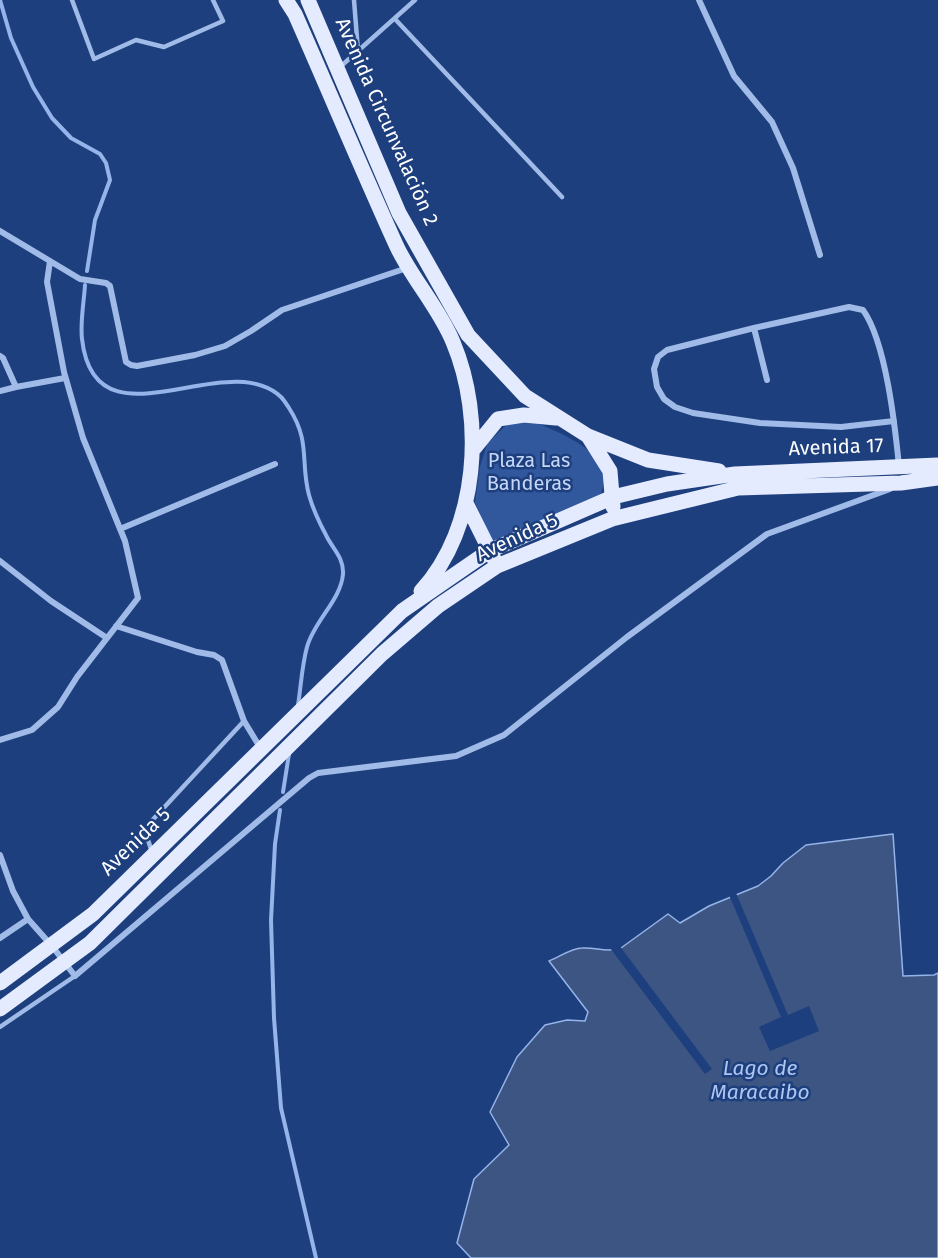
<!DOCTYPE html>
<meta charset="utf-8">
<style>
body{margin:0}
canvas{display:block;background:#1e3f7e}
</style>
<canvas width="938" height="1258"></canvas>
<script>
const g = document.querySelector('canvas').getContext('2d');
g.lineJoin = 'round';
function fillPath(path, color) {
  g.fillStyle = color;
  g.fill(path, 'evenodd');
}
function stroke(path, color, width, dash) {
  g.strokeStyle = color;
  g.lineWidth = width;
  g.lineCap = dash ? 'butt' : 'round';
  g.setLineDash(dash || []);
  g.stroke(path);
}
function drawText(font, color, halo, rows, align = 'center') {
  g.font = font + ' "Fira Sans",sans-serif';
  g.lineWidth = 5;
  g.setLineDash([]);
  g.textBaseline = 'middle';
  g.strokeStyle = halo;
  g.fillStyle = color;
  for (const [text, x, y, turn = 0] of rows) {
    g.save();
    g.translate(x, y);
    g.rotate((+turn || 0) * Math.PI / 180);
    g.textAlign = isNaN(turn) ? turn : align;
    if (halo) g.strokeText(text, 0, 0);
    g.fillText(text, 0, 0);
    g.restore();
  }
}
fillPath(new Path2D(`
 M 530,420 C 554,431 598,445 604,475 C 605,480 602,489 601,494 L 492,543 L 475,502 L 480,467 L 487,444 L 507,424 Z`), '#31589d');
const water = new Path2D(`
 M 893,834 L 903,976 L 934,975 L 938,973 L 938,1258 L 471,1258 L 457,1243 L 474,1179 L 509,1145 L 490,1112 L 517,1057 L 545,1025 L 567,1020 L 585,1021 L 588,1012 L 549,961 C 559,957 572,948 582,948 C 597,947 605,953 621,948 L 668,914 L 680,923 L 709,906 L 758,886 L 771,876 L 783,863 L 806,845 Z`);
fillPath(water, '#3c5583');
stroke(water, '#95b4ea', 1.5);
fillPath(new Path2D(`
 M 736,893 L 788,1015 L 809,1006 L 819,1031 L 770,1051 L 759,1027 L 781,1017 L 729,895 Z
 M 619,945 L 712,1069 L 705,1074 L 610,948 Z`), '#1e3f7e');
stroke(new Path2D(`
 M 0,0 L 11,38 L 33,87 L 52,118 L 71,138 L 100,154 L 106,163 L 110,180 L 95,220 L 87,271
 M 85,285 C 84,302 80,322 82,339 C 95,453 225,345 281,397 C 284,400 287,405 289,408 C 311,442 300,462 309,495 C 313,510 320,524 327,537 C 333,549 344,558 343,574 C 341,600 314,621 307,647 C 302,665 301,686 298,705
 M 283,792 L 289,754
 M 280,810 L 275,844 L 271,920 L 274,1018 L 281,1108 L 316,1258`), '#95b4ea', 4);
stroke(new Path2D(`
 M 72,0 L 94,59 L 136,40 L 164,47 L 223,21 L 213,0
 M 354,0 L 358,51
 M 395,19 L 562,197
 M 340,67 L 415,0
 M 152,852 L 145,831 L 146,827 L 244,721
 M 0,1027 L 75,976`), '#a1bbe8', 4.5);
stroke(new Path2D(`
 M 699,0 L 734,76 L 772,122 L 793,168 L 820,255
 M 0,231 L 80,279 L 106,283 L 110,286 L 126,362 L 131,365 L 137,366 L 195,355 L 225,346 L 251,331 L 282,310 L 407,268
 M 754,328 L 767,380
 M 0,356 L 3,358 L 16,387 L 65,378
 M 0,391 L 16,387
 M 894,421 L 841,427 L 760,423 L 693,413 L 675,407 L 664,399 L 657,387 L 654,369 L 658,357 L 667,350 L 754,328 L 849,307 L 863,310 C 886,342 895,426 899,466
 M 120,529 L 275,464
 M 0,561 L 51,601 L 107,638
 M 116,626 L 197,652 L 214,655 L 222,660 L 244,721 L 261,749
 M 0,740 L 32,730 L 58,707 L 77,677 L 138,598 L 125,541 L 83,438 L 64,372 L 47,282 L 50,261
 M 0,855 L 13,891 L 28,919 L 52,946 L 75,976 L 309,778 L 318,773 L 456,756 L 504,735 L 627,637 L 767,534 L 890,489
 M 0,938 L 28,919`), '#a1bbe8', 6);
stroke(new Path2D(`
 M 286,0 L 295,14 C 329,91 362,170 397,247 C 413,280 439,308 453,342 C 485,418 479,528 421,591
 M 308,0 L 399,213 L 468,335 L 525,396 L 588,436 L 648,460 L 719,471
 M 588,436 L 610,471 L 613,507
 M 472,451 L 498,419 L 524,415 L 556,418
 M 466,503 L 494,559
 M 0,983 L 93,914 L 402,611 L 489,551 L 613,497 L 667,484 L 735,474 L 938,465
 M 0,1009 L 90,943 L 382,654 L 438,606 L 497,566 L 612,519 L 738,488 L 901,483 L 938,478`), '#e4ebfe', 15);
drawText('20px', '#fff', '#1e3f7e', [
 ["Avenida Circunvalación 2",386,122,66],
 ["Avenida 17",836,448,-2],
 ["Avenida 5",517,538,-25],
 ["Avenida 5",136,842,-44]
]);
drawText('20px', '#c5d7f6', '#1e3f7e', [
 ["Plaza Las",529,461],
 ["Banderas",529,484]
]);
drawText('italic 21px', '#adc5f0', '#1e3f7e', [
 ["Lago de",760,1069],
 ["Maracaibo",760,1093]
]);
</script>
